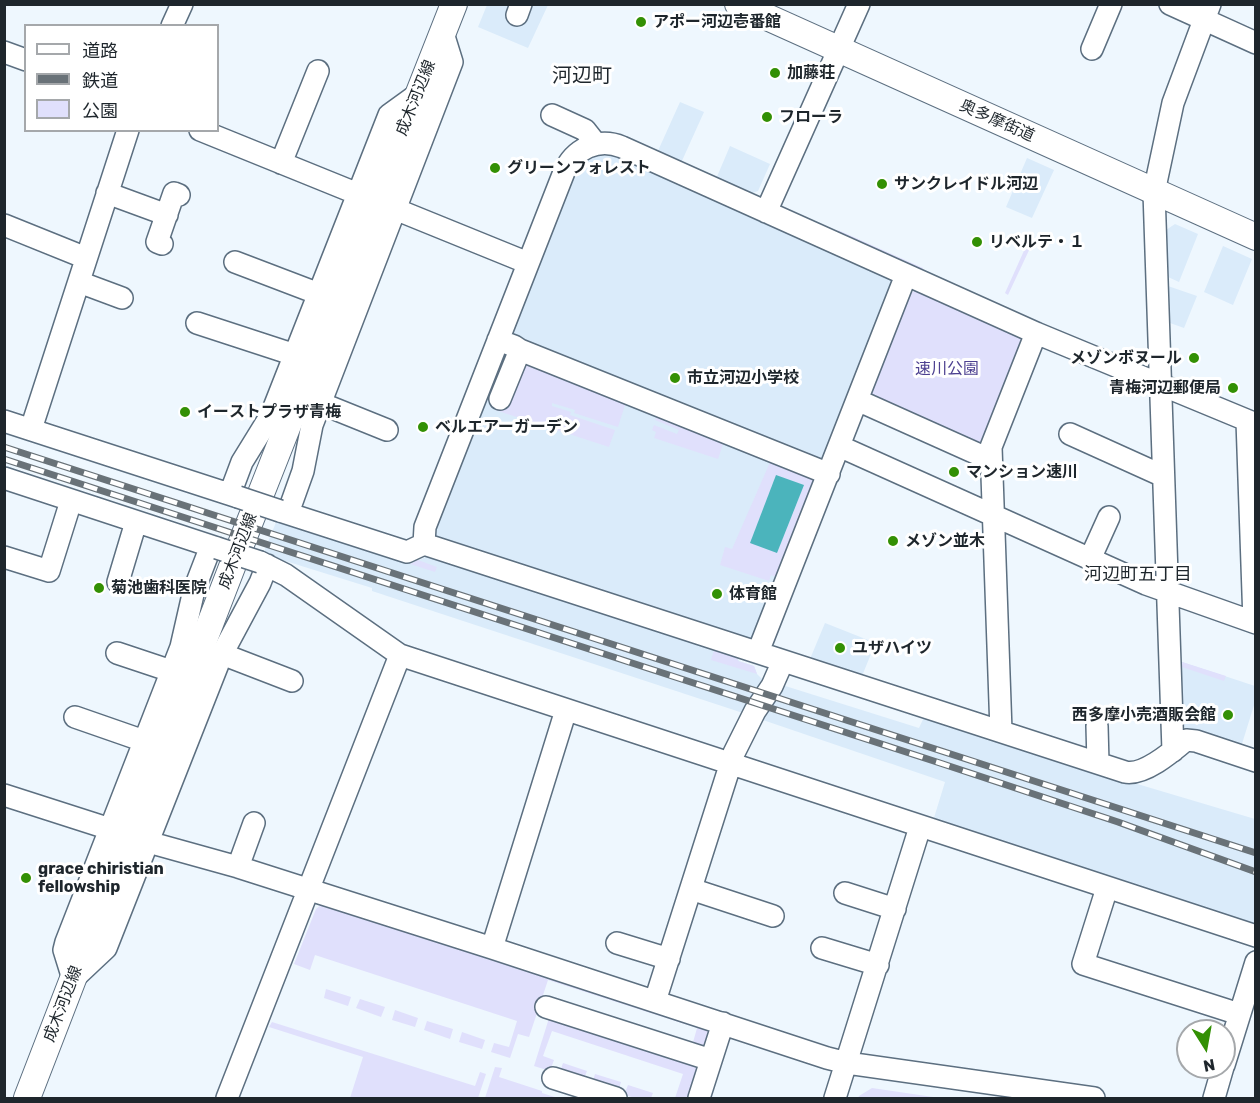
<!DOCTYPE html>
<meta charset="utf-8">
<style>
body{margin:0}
#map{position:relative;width:1260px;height:1103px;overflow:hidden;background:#eef7fe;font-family:Rubik,"Noto Sans JP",sans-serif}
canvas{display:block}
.frame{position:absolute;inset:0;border:6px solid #1e262c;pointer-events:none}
.legend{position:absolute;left:24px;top:24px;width:195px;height:108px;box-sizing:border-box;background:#fff;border:2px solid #a5a8ab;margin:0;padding:8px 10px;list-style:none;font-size:18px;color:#1e262c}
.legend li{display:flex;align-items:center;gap:12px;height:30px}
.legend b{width:30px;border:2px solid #a5a8ab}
.north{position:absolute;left:1176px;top:1019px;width:60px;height:60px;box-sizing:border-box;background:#fff;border:2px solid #a5a8ab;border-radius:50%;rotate:169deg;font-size:16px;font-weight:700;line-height:24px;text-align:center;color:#1e262c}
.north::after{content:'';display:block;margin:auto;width:21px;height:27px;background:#339004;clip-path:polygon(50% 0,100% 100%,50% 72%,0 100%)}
</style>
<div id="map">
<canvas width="1260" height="1103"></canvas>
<div class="frame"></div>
<ul class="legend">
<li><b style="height:8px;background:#fff"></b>道路</li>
<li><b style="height:8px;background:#697278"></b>鉄道</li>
<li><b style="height:16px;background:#e0e0fc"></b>公園</li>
</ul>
<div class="north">N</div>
</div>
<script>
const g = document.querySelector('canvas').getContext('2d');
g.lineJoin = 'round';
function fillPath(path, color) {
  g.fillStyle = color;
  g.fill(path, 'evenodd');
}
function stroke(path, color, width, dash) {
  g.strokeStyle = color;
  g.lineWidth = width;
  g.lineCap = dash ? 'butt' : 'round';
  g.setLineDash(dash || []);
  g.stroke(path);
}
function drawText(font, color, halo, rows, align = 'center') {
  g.font = font + ' Rubik,"Noto Sans JP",sans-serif';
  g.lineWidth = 6;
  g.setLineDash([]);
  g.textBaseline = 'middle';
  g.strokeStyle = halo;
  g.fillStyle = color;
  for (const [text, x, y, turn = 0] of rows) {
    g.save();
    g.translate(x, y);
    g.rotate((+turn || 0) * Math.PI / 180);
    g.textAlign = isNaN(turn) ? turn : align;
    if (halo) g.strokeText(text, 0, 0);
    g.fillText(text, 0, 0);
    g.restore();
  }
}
fillPath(new Path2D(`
 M 487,5 L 548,5 L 528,48 L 478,27 Z
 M 680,102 L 704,112 L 681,163 L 657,153 Z
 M 730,146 L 770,164 L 758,191 L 749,194 L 716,179 Z
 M 610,151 L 891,277 L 894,286 L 757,635 L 749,639 L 437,538 L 433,530 L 575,171 L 588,157 Z
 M 1027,158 L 1054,170 L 1032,218 L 1006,207 Z
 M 1175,224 L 1198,234 L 1179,282 L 1168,277 L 1166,230 Z
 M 1223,246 L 1252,259 L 1233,305 L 1204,292 Z
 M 1168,286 L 1197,296 L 1184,328 L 1170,323 Z
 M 277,520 L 410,564 L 430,555 L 736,653 L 739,661 L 754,666 L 757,674 L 765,682 L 746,714 L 372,591 L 372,588 L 263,554 Z
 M 825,623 L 868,640 L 873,649 L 862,676 L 810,659 Z
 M 1179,661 L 1255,686 L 1255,702 L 1241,747 L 1186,729 L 1181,722 Z
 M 779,684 L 919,728 L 925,715 L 1134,783 L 1255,819 L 1255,928 L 933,821 L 945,782 L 757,718 Z`), '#daebfa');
fillPath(new Path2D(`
 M 838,230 L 923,268 L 922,272 L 837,233 Z
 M 1027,244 L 1031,246 L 1008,295 L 1005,293 Z
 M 919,289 L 1021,335 L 1024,343 L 982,443 L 974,448 L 874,403 L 870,394 L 910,293 Z
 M 523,361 L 626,402 L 618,427 L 574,413 L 575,410 L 552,403 L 552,406 L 571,412 L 570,415 L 615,430 L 609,447 L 495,410 Z
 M 657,414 L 724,441 L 718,459 L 654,438 L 656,432 L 652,430 L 654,425 L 677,434 L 679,430 L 655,420 Z
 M 771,460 L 818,478 L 779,578 L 771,575 L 769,581 L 720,565 L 725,547 L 732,549 Z
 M 418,560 L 437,567 L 435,572 L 410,564 Z
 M 715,647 L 736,653 L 738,661 L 754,666 L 757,674 L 711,660 Z
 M 1179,661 L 1226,676 L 1224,681 L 1179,666 Z
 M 322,904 L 538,972 L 708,1030 L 710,1035 L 707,1045 L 700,1048 L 692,1046 L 697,1028 L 548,980 L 529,1037 L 518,1034 L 510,1058 L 491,1052 L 494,1043 L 509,1047 L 517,1021 L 315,955 L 310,970 L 294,964 L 316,909 Z
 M 326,989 L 351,997 L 348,1006 L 324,998 Z
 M 360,999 L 385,1007 L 381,1017 L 356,1008 Z
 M 395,1010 L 418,1018 L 415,1027 L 392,1020 Z
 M 550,1015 L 696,1062 L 699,1069 L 689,1098 L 675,1098 L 683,1074 L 552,1031 L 543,1056 L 554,1060 L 550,1071 L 534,1066 Z
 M 427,1021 L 453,1029 L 450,1039 L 424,1030 Z
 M 272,1022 L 475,1086 L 480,1072 L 486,1074 L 478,1098 L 350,1098 L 363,1057 L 269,1027 Z
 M 462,1032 L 485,1040 L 482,1049 L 459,1042 Z
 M 563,1063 L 587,1071 L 583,1081 L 559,1074 Z
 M 495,1067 L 502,1068 L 499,1077 L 542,1091 L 542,1093 L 558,1098 L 485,1098 Z
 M 595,1074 L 621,1082 L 618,1092 L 592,1084 Z
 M 628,1085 L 653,1093 L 651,1098 L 636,1098 L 624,1095 Z
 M 872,1088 L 940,1098 L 858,1098 L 859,1096 Z`), '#e0e0fc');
fillPath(new Path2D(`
 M 776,475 L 804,485 L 777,553 L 750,543 Z`), '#4bb4bc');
const minor = new Path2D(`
 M 1170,4 L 1256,43
 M 517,15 L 521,4
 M 172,26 L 182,4
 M 1092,49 L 1111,4
 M 4,52 L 26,60
 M 552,115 L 585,130 L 596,144
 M 200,130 L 358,194
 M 281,163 L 318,71
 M 107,193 L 167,215
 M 395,209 L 528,263
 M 766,212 L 859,4
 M 4,225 L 86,258
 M 162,244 L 157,242 L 174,193 L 179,195
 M 235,262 L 319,294
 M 79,282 L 122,298
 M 197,323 L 295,355
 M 498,340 L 514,346 L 520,350 L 829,474
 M 500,399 L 520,350
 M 320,403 L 387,430
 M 857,403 L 866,404 L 991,460
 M 4,421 L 238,497
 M 1247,421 L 1254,622
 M 31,429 L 128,130
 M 1070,434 L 1163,476
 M 839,446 L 1146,584 L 1256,623
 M 4,478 L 217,548
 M 230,494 L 242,462 L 271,415 L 389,115 L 418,94
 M 280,511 L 407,552 L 424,544 L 1125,772 C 1143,776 1172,752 1186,740 L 1196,741 L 1256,761
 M 288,513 L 303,471 L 312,425 L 452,62 L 443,33
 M 424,544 L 425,527 L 564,172 C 574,149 598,137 622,147 L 1036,333 L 1256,424
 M 211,546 L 194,590 L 181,647 L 66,942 L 64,950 L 73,979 L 106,948 L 222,654 L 260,583 L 267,565
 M 4,557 L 49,571 L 71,501
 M 1090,559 L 1109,517
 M 260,562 L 286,575 L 400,655 L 1256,936
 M 118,582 L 136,522
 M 758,652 L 906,275
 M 117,653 L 171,671
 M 222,654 L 292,681
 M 75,717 L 144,741
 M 1097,726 L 1098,763
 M 1001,731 L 991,447 L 1036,333
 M 1173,751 L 1154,192 L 1173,103 L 1210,4
 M 4,795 L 110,829
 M 148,842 L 238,867 L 492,948 L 827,1058 L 847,1063 L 1094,1098
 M 238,867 L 254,823
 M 1107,888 L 1083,964 L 1239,1014
 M 691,889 L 773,916
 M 845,893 L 895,909
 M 617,943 L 669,959
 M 492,948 L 566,710
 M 822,948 L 878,965
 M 655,1001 L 734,753 L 755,711 L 772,686 L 783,661
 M 546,1007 L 711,1060
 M 1224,1065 L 1256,962
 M 553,1078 L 616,1098
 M 227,1098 L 400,655
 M 699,1098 L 723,1023
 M 835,1098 L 920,827
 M 1214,1098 L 1223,1067`);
const major = new Path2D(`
 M 738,4 L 1256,237
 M 27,1098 L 232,567 L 454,4`);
stroke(minor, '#5c6f80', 24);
stroke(major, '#5c6f80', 28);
stroke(minor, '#fff', 21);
stroke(major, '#fff', 26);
const rail = new Path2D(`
 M 4,447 L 1256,853
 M 4,459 L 943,764 L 1118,822 L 1256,872`);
stroke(rail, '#697278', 7);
stroke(rail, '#fff', 4.5, [14]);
const minorBridge = new Path2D(`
 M 238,497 L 280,511
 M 217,548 L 260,562`);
stroke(minorBridge, '#5c6f80', 24, []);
stroke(minorBridge, '#fff', 21);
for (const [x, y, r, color] of [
 [641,22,6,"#339004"],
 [775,73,6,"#339004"],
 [767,117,6,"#339004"],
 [495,168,6,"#339004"],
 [882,184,6,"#339004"],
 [977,242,6,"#339004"],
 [1194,358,6,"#339004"],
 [675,378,6,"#339004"],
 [1233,388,6,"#339004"],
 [185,412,6,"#339004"],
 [423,427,6,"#339004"],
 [954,472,6,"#339004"],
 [893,541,6,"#339004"],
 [99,588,6,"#339004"],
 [717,594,6,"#339004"],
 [840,648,6,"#339004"],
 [1228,715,6,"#339004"],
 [26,878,6,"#339004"]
]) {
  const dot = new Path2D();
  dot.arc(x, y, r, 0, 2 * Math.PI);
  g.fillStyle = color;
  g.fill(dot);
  stroke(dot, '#fff', 2);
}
drawText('bold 16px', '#1e262c', '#fff', [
 ["アポー河辺壱番館",653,22],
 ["加藤荘",787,73],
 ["フローラ",779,117],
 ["グリーンフォレスト",507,168],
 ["サンクレイドル河辺",894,184],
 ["リベルテ・１",989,242],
 ["メゾンボヌール",1182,358,"right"],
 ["市立河辺小学校",687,378],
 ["青梅河辺郵便局",1221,388,"right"],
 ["イーストプラザ青梅",197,412],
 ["ベルエアーガーデン",435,427],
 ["マンション速川",966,472],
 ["メゾン並木",905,541],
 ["菊池歯科医院",111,588],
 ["体育館",729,594],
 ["ユザハイツ",852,648],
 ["西多摩小売酒販会館",1216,715,"right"],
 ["grace chiristian",38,869],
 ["fellowship",38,887]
], 'left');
drawText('16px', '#1e262c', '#fff', [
 ["成木河辺線",416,98,-68],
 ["奥多摩街道",997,121,24],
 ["成木河辺線",238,551,-69],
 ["成木河辺線",63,1004,-69]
]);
drawText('16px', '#4d4191', '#fff', [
 ["速川公園",947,369]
]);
drawText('18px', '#1e262c', '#fff', [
 ["河辺町五丁目",1138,575]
]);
drawText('20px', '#1e262c', '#fff', [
 ["河辺町",582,76]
]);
</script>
